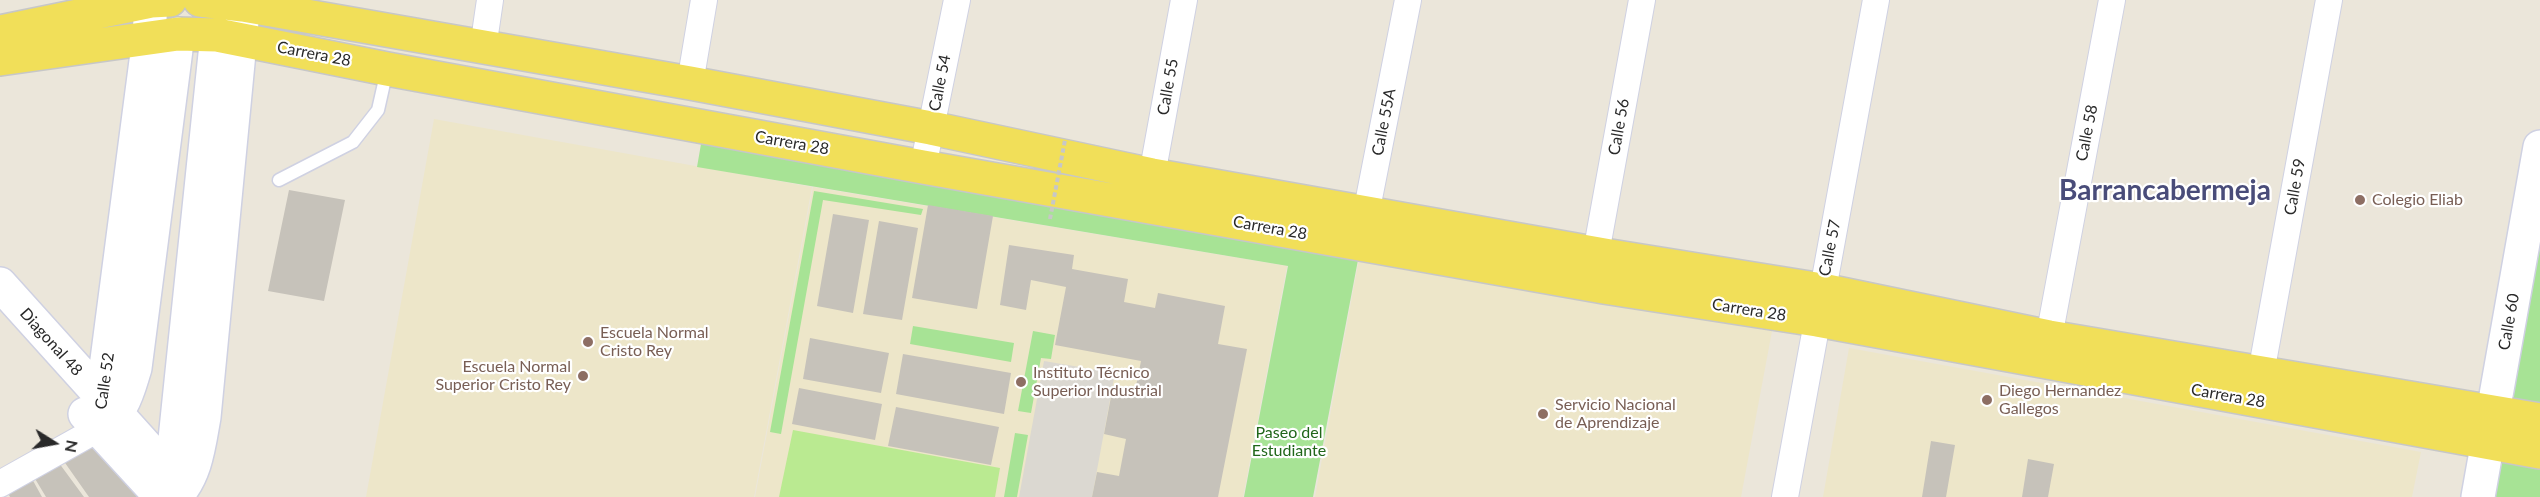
<!DOCTYPE html>
<meta charset="utf-8">
<style>
body{margin:0}
#map{position:relative;width:2540px;height:497px;overflow:hidden;background:#ebe6da;font-family:Lato,sans-serif}
canvas{display:block}
.north{position:absolute;left:24px;top:413px;width:60px;height:60px;-webkit-text-stroke:4px #fff;paint-order:stroke;rotate:101deg;font-size:16px;font-weight:700;line-height:24px;text-align:center;color:#292929}
.north::after{content:'';display:block;margin:auto;width:21px;height:27px;background:#292929;clip-path:polygon(50% 0,100% 100%,50% 72%,0 100%)}
</style>
<div id="map">
<canvas width="2540" height="497"></canvas>
<div class="north">N</div>
</div>
<script>
const g = document.querySelector('canvas').getContext('2d');
g.lineJoin = 'round';
function fillPath(path, color) {
  g.fillStyle = color;
  g.fill(path, 'evenodd');
}
function stroke(path, color, width, dash) {
  g.strokeStyle = color;
  g.lineWidth = width;
  g.lineCap = dash ? 'butt' : 'round';
  g.setLineDash(dash || []);
  g.stroke(path);
}
function drawText(font, color, halo, rows, align = 'center') {
  g.font = font + ' Lato,sans-serif';
  g.lineWidth = 4.5;
  g.setLineDash([]);
  g.textBaseline = 'middle';
  g.strokeStyle = halo;
  g.fillStyle = color;
  for (const [text, x, y, turn = 0] of rows) {
    g.save();
    g.translate(x, y);
    g.rotate((+turn || 0) * Math.PI / 180);
    g.textAlign = isNaN(turn) ? turn : align;
    if (halo) g.strokeText(text, 0, 0);
    g.fillText(text, 0, 0);
    g.restore();
  }
}
fillPath(new Path2D(`
 M 434,119 L 812,187 L 754,497 L 366,497 Z
 M 813,187 L 1287,266 L 1243,497 L 755,497 Z
 M 1359,259 L 1772,331 L 1741,497 L 1315,497 Z
 M 1849,348 L 2421,452 L 2412,497 L 1823,497 Z`), '#ede6c9');
fillPath(new Path2D(`
 M 704,127 L 1361,244 L 1313,497 L 1244,497 L 1288,266 L 697,167 Z
 M 814,191 L 923,209 L 921,215 L 823,200 L 781,434 L 770,432 Z
 M 2540,221 L 2540,497 L 2490,497 Z
 M 913,326 L 1014,343 L 1011,362 L 910,344 Z
 M 1033,331 L 1055,335 L 1051,359 L 1041,358 L 1031,413 L 1018,411 Z
 M 1015,433 L 1028,435 L 1017,497 L 1004,497 Z`), '#a7e395');
fillPath(new Path2D(`
 M 793,430 L 1000,468 L 995,497 L 779,497 Z`), '#baea91');
fillPath(new Path2D(`
 M 1044,361 L 1115,373 L 1092,497 L 1019,497 Z`), '#dbd8d1');
fillPath(new Path2D(`
 M 289,190 L 345,200 L 324,301 L 268,291 Z
 M 928,205 L 993,216 L 977,309 L 912,298 Z
 M 833,214 L 869,220 L 853,313 L 817,306 Z
 M 879,221 L 918,228 L 902,320 L 863,314 Z
 M 1009,245 L 1074,255 L 1072,269 L 1128,279 L 1124,302 L 1155,308 L 1158,293 L 1225,306 L 1218,344 L 1247,349 L 1218,497 L 1092,497 L 1097,472 L 1119,476 L 1126,439 L 1104,434 L 1113,386 L 1135,391 L 1141,361 L 1055,345 L 1066,287 L 1031,280 L 1026,310 L 1000,305 Z
 M 810,338 L 889,353 L 881,393 L 803,379 Z
 M 903,354 L 1011,373 L 1004,414 L 896,394 Z
 M 799,388 L 882,404 L 875,440 L 792,424 Z
 M 896,407 L 999,427 L 991,465 L 888,446 Z
 M 100,439 L 155,497 L 89,497 L 63,460 Z
 M 1931,441 L 1955,445 L 1946,497 L 1922,497 Z
 M 2028,459 L 2054,464 L 2048,497 L 2022,497 Z
 M 59,463 L 84,497 L 46,497 L 34,477 Z
 M 31,477 L 42,497 L 10,497 L 7,491 Z`), '#c6c2ba');
const lane = new Path2D(`
 M 279,180 L 353,142 L 378,110 L 387,70`);
const street = new Path2D(`
 M 483,48 L 490,0
 M 690,83 L 704,0
 M 923,167 L 957,0
 M 1152,175 L 1184,0
 M 1363,229 L 1408,0
 M 1596,253 L 1642,0
 M 2049,337 L 2112,0
 M 2261,373 L 2329,0
 M 0,484 L 98,429
 M 1785,497 L 1876,0`);
const secondary = new Path2D(`
 M 0,284 L 181,485
 M 85,414 L 151,486
 M 99,427 C 125,408 126,397 135,368 L 178,34
 M 98,429 L 149,38 L 151,0
 M 169,497 L 217,35
 M 175,497 C 196,476 199,445 204,417 L 243,11
 M 2478,497 L 2540,147`);
const primary = new Path2D(`
 M 200,0 L 243,5 L 690,83 L 931,128 L 1152,175 L 1610,256 L 1822,290 L 2049,337 L 2540,420
 M 0,32 L 151,1 L 170,0
 M 0,59 L 178,34 L 217,35 L 387,69 L 923,167 L 1604,287 L 1817,320 L 2540,452`);
stroke(lane, '#cfd1e2', 15);
stroke(street, '#cfd1e2', 28);
stroke(secondary, '#cfd1e2', 36);
stroke(primary, '#c7c7c7', 36);
stroke(lane, '#fff', 12);
stroke(street, '#fff', 26);
stroke(secondary, '#fff', 33);
stroke(primary, '#f1df59', 33);
stroke(new Path2D(`
 M 1050,219 L 1065,140`), '#c7c7c7', 4, [4.5, 3]);
for (const [x, y, r, color] of [
 [2360,200,6,"#8d6e63"],
 [588,342,6,"#8d6e63"],
 [583,376,6,"#8d6e63"],
 [1021,382,6,"#8d6e63"],
 [1987,400,6,"#8d6e63"],
 [1543,414,6,"#8d6e63"]
]) {
  const dot = new Path2D();
  dot.arc(x, y, r, 0, 2 * Math.PI);
  g.fillStyle = color;
  g.fill(dot);
  stroke(dot, '#fff', 2);
}
drawText('16px', '#292929', '#fff', [
 ["Carrera 28",314,54,11],
 ["Calle 54",940,83,-79],
 ["Calle 55",1168,87,-80],
 ["Calle 55A",1384,122,-79],
 ["Calle 56",1619,127,-80],
 ["Calle 58",2087,133,-79],
 ["Carrera 28",792,143,10],
 ["Calle 59",2295,187,-80],
 ["Carrera 28",1270,228,10],
 ["Calle 57",1830,248,-79],
 ["Carrera 28",1749,310,9],
 ["Calle 60",2509,322,-80],
 ["Diagonal 48",51,342,48],
 ["Calle 52",105,381,-82],
 ["Carrera 28",2228,396,10]
]);
drawText('16px', '#785e54', '#fff', [
 ["Colegio Eliab",2372,200],
 ["Escuela Normal",600,333],
 ["Cristo Rey",600,351],
 ["Escuela Normal",571,367,"right"],
 ["Superior Cristo Rey",571,385,"right"],
 ["Instituto Técnico",1033,373],
 ["Superior Industrial",1033,391],
 ["Diego Hernandez",1999,391],
 ["Gallegos",1999,409],
 ["Servicio Nacional",1555,405],
 ["de Aprendizaje",1555,423]
], 'left');
drawText('16px', '#206619', '#fff', [
 ["Paseo del",1289,433],
 ["Estudiante",1289,451]
]);
drawText('bold 28px', '#494c79', '#fff', [
 ["Barrancabermeja",2165,191]
]);
</script>
